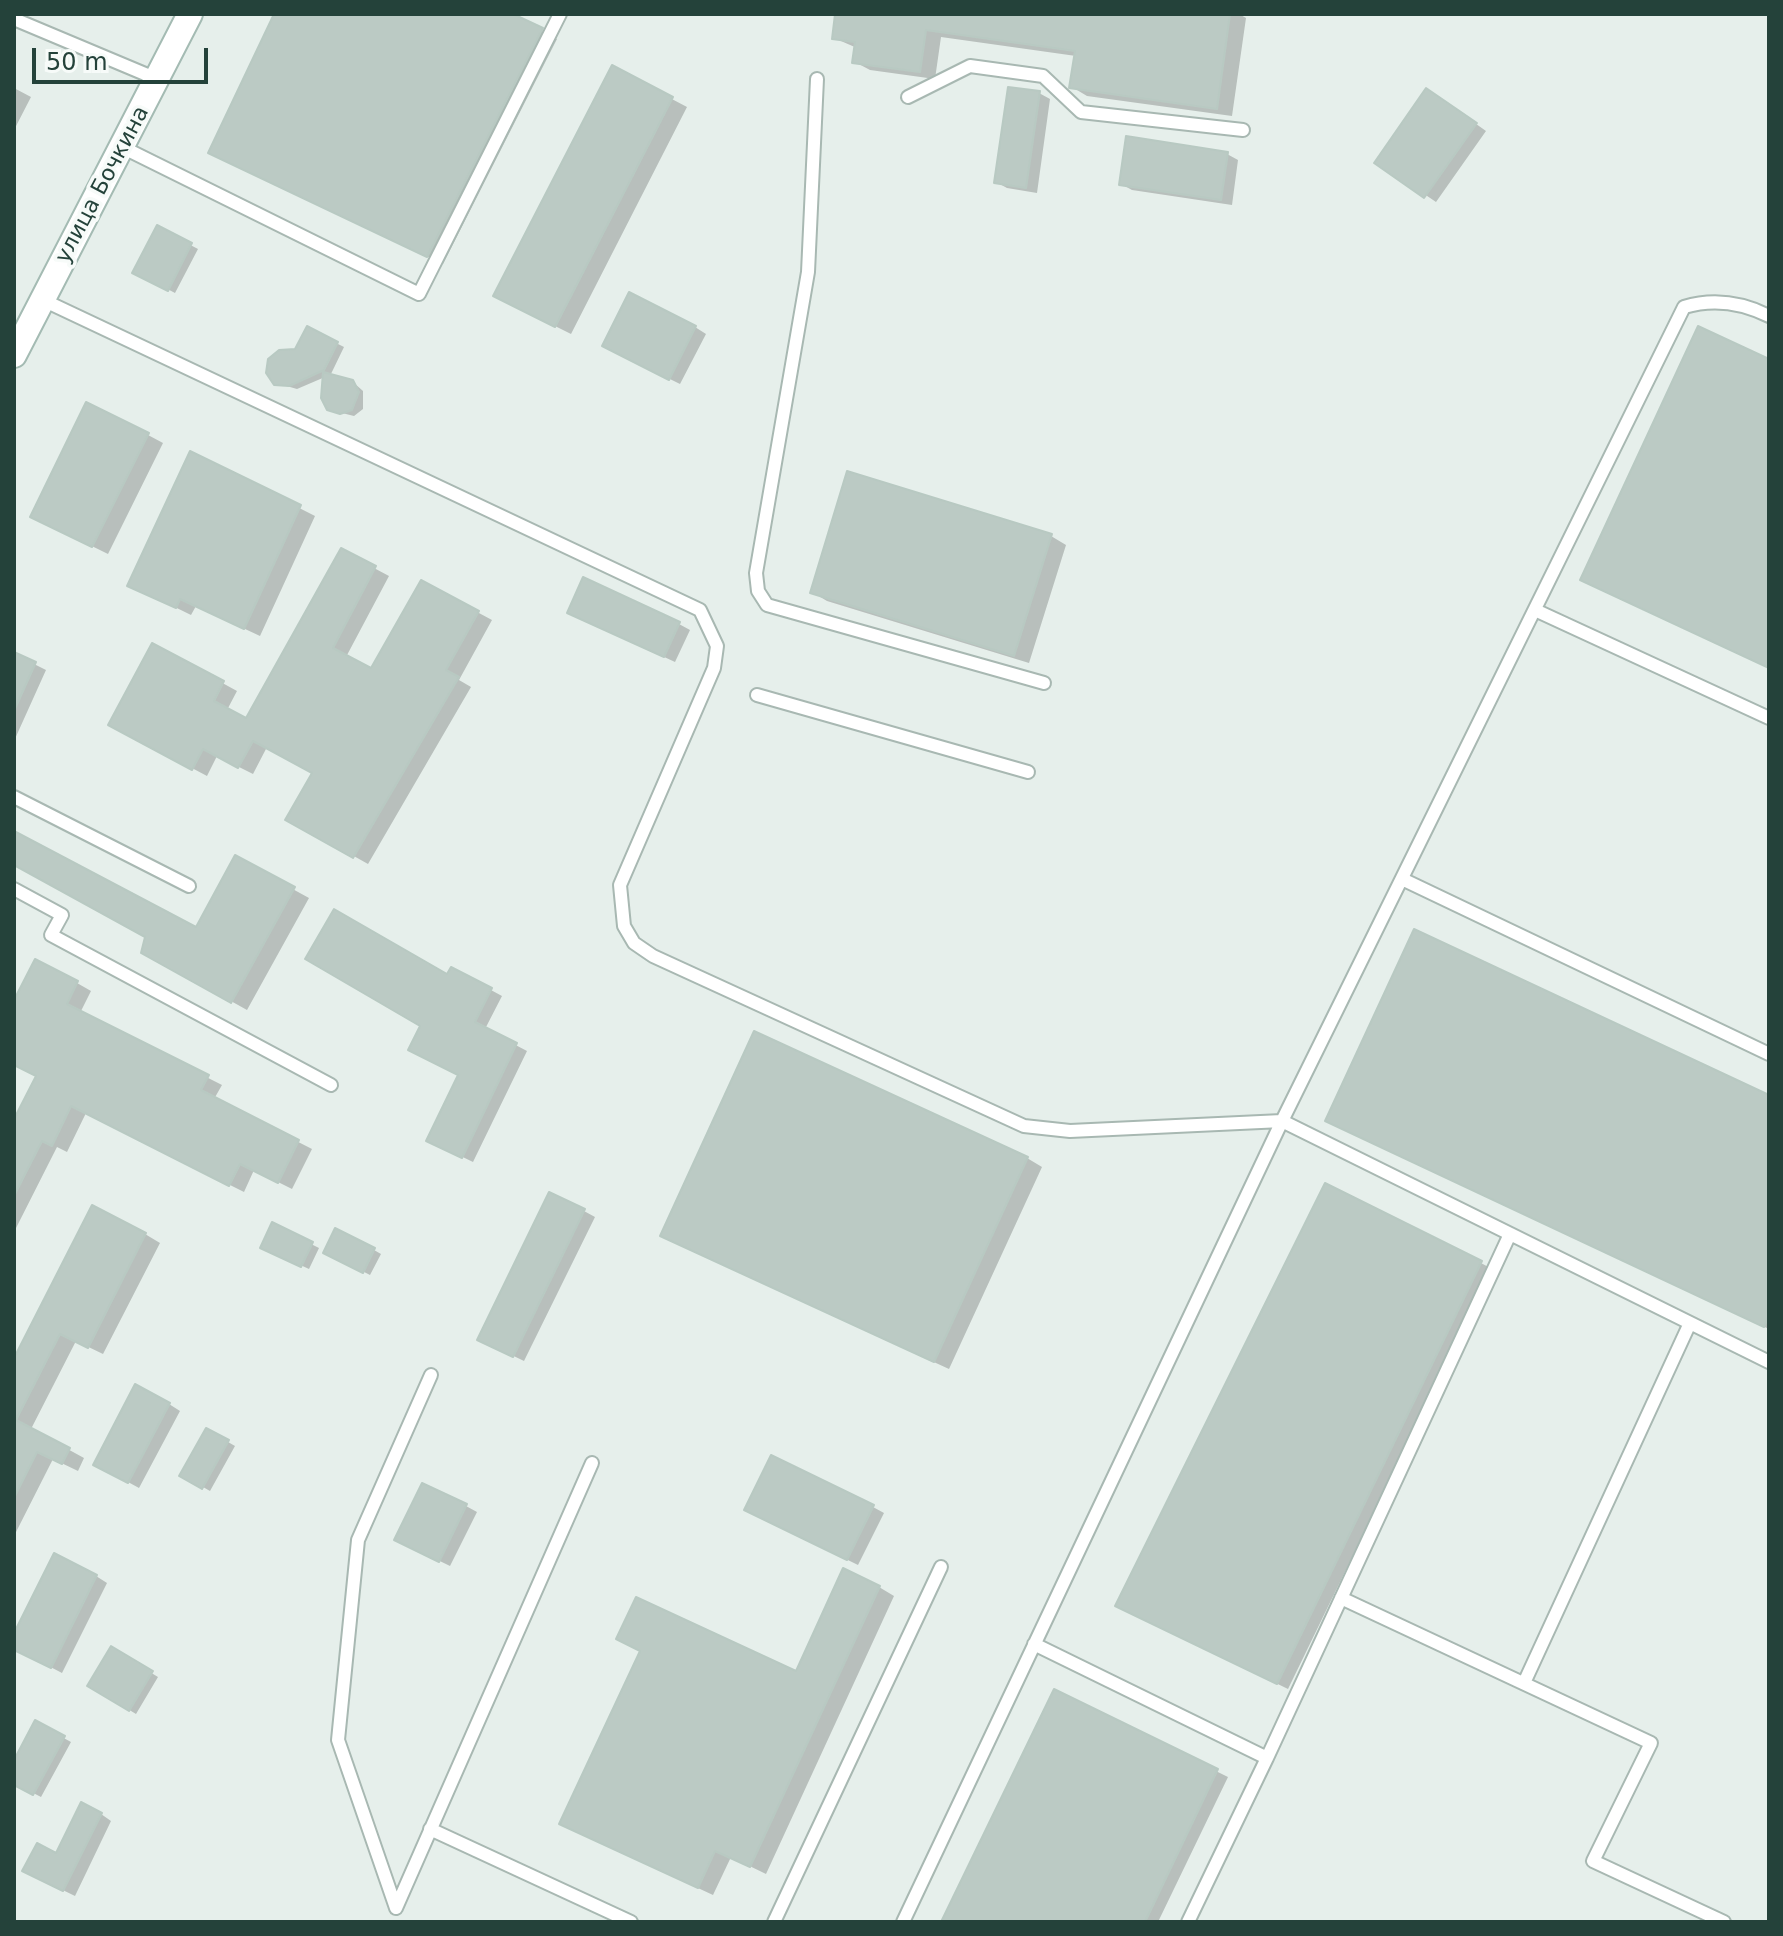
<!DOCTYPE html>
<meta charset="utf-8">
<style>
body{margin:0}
#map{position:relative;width:1783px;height:1936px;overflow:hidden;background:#e6efeb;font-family:"DejaVu Sans",sans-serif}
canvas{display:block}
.frame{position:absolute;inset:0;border:16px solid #24423a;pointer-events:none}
.scale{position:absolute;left:32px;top:48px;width:176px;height:36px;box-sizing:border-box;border:4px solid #24423a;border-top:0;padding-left:10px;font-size:24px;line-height:28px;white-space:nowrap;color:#24423a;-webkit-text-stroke:6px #f7fbf9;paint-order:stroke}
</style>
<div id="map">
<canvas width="1783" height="1936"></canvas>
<div class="frame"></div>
<div class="scale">50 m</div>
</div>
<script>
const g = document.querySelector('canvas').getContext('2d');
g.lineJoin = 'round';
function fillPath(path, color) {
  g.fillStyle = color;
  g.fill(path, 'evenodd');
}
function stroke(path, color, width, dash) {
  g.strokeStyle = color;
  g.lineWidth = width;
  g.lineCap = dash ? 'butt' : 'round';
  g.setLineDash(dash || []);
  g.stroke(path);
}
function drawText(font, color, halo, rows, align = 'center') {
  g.font = font + ' "DejaVu Sans",sans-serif';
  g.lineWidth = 7;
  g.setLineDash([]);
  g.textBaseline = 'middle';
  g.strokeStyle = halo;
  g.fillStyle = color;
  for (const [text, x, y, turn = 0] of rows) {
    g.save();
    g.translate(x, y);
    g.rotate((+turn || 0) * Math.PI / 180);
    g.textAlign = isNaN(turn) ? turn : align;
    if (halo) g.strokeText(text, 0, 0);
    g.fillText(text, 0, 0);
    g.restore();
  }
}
fillPath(new Path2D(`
 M 276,14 L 508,14 L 557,39 L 443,264 L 226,161 Z
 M 837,14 L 1239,14 L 1246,18 L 1232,116 L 1087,96 L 1072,87 L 1076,56 L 941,37 L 935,79 L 870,70 L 855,62 L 857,48 L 834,38 Z
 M 613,68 L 687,107 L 571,334 L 511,304 Z
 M 14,88 L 31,97 L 14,130 Z
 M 1039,93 L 1050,99 L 1037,193 L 1007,188 L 996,182 Z
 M 1438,97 L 1486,131 L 1436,202 L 1377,162 Z
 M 1227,154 L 1238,160 L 1232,205 L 1132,190 L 1121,184 Z
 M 158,228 L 198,249 L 175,293 L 135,272 Z
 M 695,327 L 706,334 L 680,384 L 615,352 Z
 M 308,329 L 344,347 L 330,376 L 354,383 L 363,391 L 363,409 L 354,416 L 334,411 L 325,377 L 297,389 L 276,383 Z
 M 148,435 L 163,443 L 108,554 L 47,524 Z
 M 191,453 L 315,516 L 260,636 L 196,606 L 191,615 L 130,585 Z
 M 1051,536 L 1066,545 L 1029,663 L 827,601 L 812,592 Z
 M 342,551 L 389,576 L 346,657 L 372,670 L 421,582 L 492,620 L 459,680 L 471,687 L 368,864 L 288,819 L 314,772 L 267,747 L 253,774 L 217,756 L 207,776 L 124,732 L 153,645 L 237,691 L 227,710 L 247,721 Z
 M 580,618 L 679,624 L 690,630 L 675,662 Z
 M 14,654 L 46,670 L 14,741 Z
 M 14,834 L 197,929 L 236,858 L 309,898 L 247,1010 L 143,952 L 147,936 L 14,863 Z
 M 452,969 L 502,996 L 485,1029 L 527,1051 L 473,1162 L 440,1146 L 460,1075 L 448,977 Z
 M 77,983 L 91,991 L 80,1013 L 222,1085 L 214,1099 L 312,1149 L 292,1189 L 254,1170 L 244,1192 L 86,1113 L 67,1152 L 57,1147 L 14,1232 L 14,1112 L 18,1114 L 38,1076 L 14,1064 L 14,1005 Z
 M 1769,1097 L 1769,1329 L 1342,1129 Z
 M 1027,1158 L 1042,1167 L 949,1369 L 677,1244 Z
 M 584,1211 L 595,1217 L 524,1361 L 491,1345 Z
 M 273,1225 L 319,1248 L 309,1269 L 270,1251 Z
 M 145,1234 L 160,1243 L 103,1354 L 76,1341 L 31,1429 L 84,1458 L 78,1471 L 53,1459 L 14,1536 L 14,1362 Z
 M 374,1250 L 381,1254 L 370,1275 L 325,1252 Z
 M 1481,1263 L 1492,1269 L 1288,1689 L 1128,1611 Z
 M 169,1404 L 180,1411 L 139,1488 L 95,1464 Z
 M 207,1430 L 235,1446 L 210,1491 L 182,1475 Z
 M 466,1506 L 477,1512 L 450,1566 L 407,1545 Z
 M 873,1507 L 884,1513 L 858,1565 L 758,1516 Z
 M 96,1576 L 107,1583 L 62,1673 L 14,1648 L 14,1637 Z
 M 879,1587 L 894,1596 L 766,1874 L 731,1857 L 713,1895 L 577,1832 L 797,1674 Z
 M 112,1649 L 158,1677 L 136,1714 L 90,1686 Z
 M 1055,1692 L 1228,1777 L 1158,1922 L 943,1922 Z
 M 36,1723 L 71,1742 L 41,1797 L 14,1783 L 14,1764 Z
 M 101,1814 L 111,1821 L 75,1896 L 36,1877 Z`), '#0003');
const building = new Path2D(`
 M 274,14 L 513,14 L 543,28 L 427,257 L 208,153 Z
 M 835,14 L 1230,14 L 1217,109 L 1069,88 L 1075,51 L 926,30 L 920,72 L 852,63 L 855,42 L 832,39 Z
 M 612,65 L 673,97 L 555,327 L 493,296 Z
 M 1008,87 L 1040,91 L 1026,188 L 994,183 Z
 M 1426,88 L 1477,123 L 1424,198 L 1374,163 Z
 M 1126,136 L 1228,152 L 1221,200 L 1119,185 Z
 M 157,225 L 192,243 L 168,291 L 132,273 Z
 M 629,292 L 696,326 L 669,380 L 602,346 Z
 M 307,326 L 338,342 L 324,370 L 289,386 L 274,385 L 266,373 L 268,359 L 279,350 L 295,349 Z
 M 1698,326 L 1769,359 L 1769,668 L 1580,580 Z
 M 323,372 L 353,380 L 359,392 L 352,410 L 340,414 L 327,410 L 321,398 Z
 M 86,402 L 149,433 L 92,547 L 30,517 Z
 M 190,451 L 301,505 L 244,629 L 180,599 L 176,608 L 127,586 Z
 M 847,471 L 1052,534 L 1014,656 L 810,593 Z
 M 341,548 L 376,566 L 333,648 L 371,668 L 421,580 L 479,611 L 446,670 L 459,677 L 353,858 L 285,820 L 312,773 L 253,741 L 238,768 L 203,749 L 192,770 L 108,725 L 152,643 L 224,681 L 214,701 L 246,718 Z
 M 583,577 L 680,622 L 664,657 L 567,613 Z
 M 14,652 L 36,662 L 14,711 Z
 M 14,831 L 196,927 L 235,855 L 295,887 L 231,1003 L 141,953 L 145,937 L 14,865 Z
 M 334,909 L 447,974 L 451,967 L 492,988 L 475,1022 L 517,1043 L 462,1158 L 426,1141 L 458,1075 L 408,1050 L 420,1026 L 305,959 Z
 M 1414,929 L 1769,1095 L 1769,1315 L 1764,1327 L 1325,1121 Z
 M 35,959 L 78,981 L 67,1004 L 209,1075 L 201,1090 L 299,1140 L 278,1183 L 240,1164 L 229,1186 L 71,1106 L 52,1146 L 42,1141 L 14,1196 L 14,1119 L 36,1076 L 14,1065 L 14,1000 Z
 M 754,1031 L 1028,1157 L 934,1362 L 660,1236 Z
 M 1325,1183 L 1482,1261 L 1277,1684 L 1115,1606 Z
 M 549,1192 L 585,1209 L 513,1357 L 477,1340 Z
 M 92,1205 L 146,1233 L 88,1348 L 60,1334 L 16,1420 L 70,1448 L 62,1464 L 37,1452 L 14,1498 L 14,1358 Z
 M 272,1222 L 313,1242 L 301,1267 L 260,1248 Z
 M 335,1228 L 375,1248 L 363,1273 L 323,1253 Z
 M 135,1384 L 170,1403 L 128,1483 L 93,1465 Z
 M 206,1428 L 229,1440 L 202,1489 L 179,1476 Z
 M 771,1455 L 874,1505 L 847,1560 L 744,1510 Z
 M 422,1483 L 467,1504 L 439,1562 L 394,1540 Z
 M 54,1553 L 97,1575 L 51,1668 L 14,1650 L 14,1633 Z
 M 843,1568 L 880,1586 L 750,1867 L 715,1851 L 698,1888 L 559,1824 L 640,1651 L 616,1639 L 636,1597 L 796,1671 Z
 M 111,1646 L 153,1671 L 129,1711 L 87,1686 Z
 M 1054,1689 L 1218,1769 L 1145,1922 L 941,1922 Z
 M 35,1720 L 65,1736 L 33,1795 L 14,1785 L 14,1760 Z
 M 81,1802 L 102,1813 L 63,1891 L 22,1871 L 37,1843 L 56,1853 Z`);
fillPath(building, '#bbcac4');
stroke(building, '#b8c9c2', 2);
const lane = new Path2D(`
 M 14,19 L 157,79
 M 817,79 L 808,272 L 756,573 L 758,591 L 767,605 L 1044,683
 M 908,97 L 970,66 L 1043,76 L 1081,112 L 1243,130
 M 122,147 L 419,294 L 560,14
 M 43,300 L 700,610 L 717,646 L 714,668 L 620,885 L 624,926 L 634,943 L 653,956 L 1024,1126 L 1070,1131 L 1282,1121 L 1769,1362
 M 1535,610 L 1769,718
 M 757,695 L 1028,772
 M 14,797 L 189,886
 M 1402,879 L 1769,1054
 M 14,889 L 62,915 L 51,935 L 331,1085
 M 1341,1598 L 1651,1743 L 1593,1861 L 1724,1922
 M 1034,1644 L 1267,1758 L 1510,1234
 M 1524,1683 L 1690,1323
 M 430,1829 L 631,1922
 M 396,1908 L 338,1740 L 358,1540 L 431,1375
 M 396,1908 L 592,1463
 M 774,1922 L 941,1567
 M 903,1922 L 1282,1121 L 1684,307 C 1714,298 1741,302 1769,316
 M 1188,1922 L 1267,1758`);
const secondary = new Path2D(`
 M 14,355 L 190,14`);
stroke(lane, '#a8b8b2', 16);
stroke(secondary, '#a4bbb3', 28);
stroke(lane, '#fff', 12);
stroke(secondary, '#fff', 24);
drawText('22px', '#24423a', '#f7fbf9', [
 ["улица Бочкина",103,185,-62]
]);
</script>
